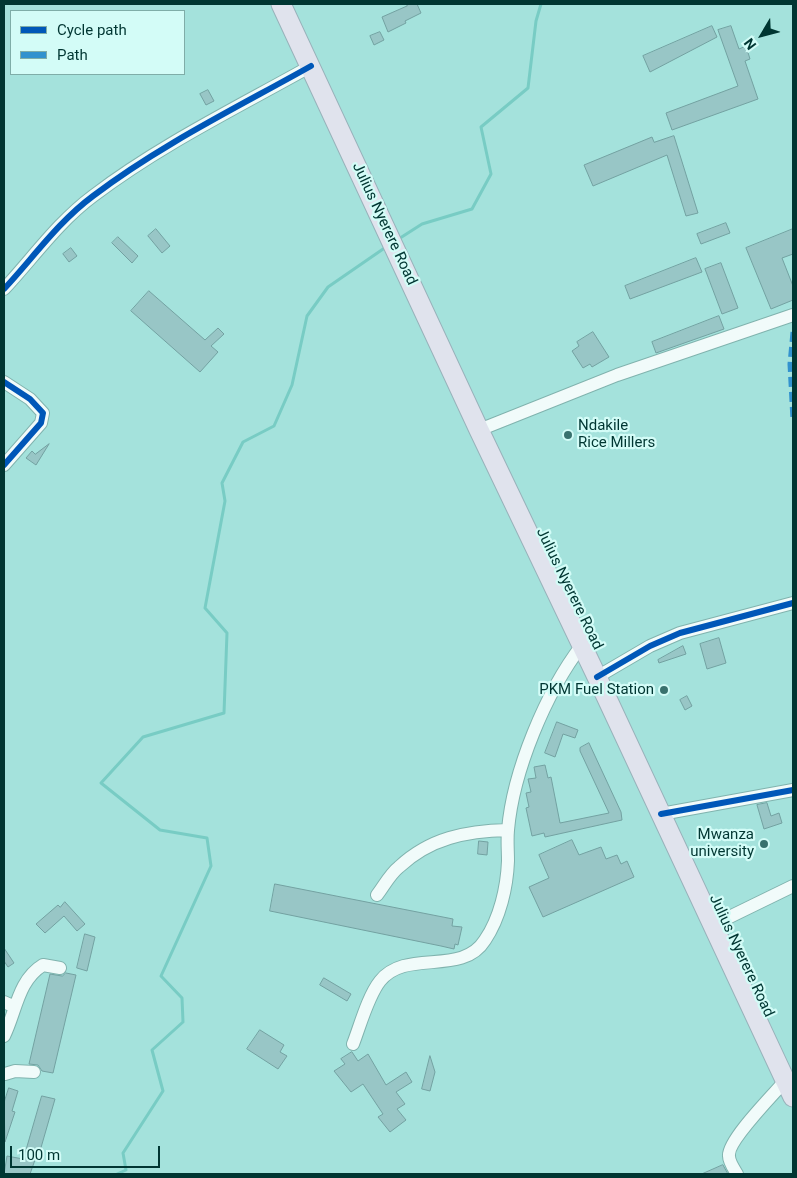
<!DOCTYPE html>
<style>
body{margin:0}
#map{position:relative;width:797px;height:1178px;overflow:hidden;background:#a4e2dc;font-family:Roboto,sans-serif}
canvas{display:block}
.frame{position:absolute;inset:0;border:5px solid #003632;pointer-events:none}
.legend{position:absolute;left:10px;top:10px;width:175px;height:65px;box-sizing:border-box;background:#d3fcf7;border:1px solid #7fada8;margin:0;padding:6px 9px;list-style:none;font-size:15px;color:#003632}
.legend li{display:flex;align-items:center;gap:10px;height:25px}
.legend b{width:25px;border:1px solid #7fada8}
.north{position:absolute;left:737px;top:10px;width:50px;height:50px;-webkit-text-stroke:4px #d3fcf7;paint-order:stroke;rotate:233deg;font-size:14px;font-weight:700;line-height:20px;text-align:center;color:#003632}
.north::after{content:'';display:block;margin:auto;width:18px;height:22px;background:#003632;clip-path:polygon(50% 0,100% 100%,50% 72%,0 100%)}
.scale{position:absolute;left:10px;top:1146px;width:150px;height:22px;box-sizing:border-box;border:2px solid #003632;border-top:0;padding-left:6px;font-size:15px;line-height:18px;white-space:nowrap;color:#003632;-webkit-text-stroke:4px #d3fcf7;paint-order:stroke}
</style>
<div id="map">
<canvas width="797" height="1178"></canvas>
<div class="frame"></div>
<ul class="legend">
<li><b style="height:6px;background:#0057b8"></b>Cycle path</li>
<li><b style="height:6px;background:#3292ce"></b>Path</li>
</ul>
<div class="north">N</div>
<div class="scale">100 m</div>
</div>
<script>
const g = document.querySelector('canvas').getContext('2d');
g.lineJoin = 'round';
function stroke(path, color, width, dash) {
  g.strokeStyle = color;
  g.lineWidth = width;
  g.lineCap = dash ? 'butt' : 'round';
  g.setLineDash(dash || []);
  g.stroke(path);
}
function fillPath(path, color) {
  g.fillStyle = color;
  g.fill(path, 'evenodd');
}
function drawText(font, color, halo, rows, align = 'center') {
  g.font = font + ' Roboto,sans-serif';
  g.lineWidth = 4.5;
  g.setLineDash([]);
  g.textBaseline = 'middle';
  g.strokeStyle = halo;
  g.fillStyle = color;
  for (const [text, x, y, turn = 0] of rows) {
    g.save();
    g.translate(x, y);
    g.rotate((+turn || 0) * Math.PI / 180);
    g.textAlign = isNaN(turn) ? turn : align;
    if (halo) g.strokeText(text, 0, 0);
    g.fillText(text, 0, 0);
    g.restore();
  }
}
stroke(new Path2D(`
 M 397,240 L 422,224 L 472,209 L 491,174 L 481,127 L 528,88 L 536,21 L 541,4
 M 117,1174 L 126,1170 L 123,1153 L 163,1091 L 152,1050 L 183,1022 L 182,998 L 161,976 L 211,866 L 207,838 L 160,830 L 101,783 L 143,737 L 224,713 L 227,633 L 205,608 L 225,501 L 222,483 L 243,442 L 274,426 L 292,385 L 307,316 L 328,287 L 386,247`), '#78ccc4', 3);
const building = new Path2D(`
 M 406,4 L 417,4 L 421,13 L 405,21 L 406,23 L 388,32 L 382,17 L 407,6 Z
 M 712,26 L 717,37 L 650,72 L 643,56 Z
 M 731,26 L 739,49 L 746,46 L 750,59 L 745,61 L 758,99 L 672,130 L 666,113 L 738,86 L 718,30 Z
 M 380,32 L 384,40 L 374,45 L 370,36 Z
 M 208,90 L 214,101 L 206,105 L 200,94 Z
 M 674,136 L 698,213 L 686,216 L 667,155 L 593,186 L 584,165 L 652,137 L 654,142 Z
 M 726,223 L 730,233 L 701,244 L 697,234 Z
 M 156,229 L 170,246 L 162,253 L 148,236 Z
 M 793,229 L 793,254 L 782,258 L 793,286 L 793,300 L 771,309 L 746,248 Z
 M 118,237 L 138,256 L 132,263 L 112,243 Z
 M 71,248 L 77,256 L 69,262 L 63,254 Z
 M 696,258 L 702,272 L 630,299 L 625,286 Z
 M 721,263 L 738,308 L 722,314 L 705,269 Z
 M 149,291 L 205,340 L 218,328 L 224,334 L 211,346 L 218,352 L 200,372 L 131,311 Z
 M 719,316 L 724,329 L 656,353 L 652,342 Z
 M 593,332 L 609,357 L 592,367 L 590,364 L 583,368 L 572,351 L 579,346 L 577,342 Z
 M 49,444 L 36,465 L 26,458 L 32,451 L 35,454 Z
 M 719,638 L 726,663 L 707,669 L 700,644 Z
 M 683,646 L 686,654 L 659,663 L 658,660 Z
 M 687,696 L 692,706 L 685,710 L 680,700 Z
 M 557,722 L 578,730 L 575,738 L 563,734 L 555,757 L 545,753 Z
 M 589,743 L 621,812 L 622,820 L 545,837 L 544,833 L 532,836 L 526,808 L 529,807 L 526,793 L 531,792 L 528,779 L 536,778 L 534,767 L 545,765 L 548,778 L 551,777 L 560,823 L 609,813 L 580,751 L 580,748 Z
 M 767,803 L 771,816 L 779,813 L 782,823 L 764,829 L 757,805 Z
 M 572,840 L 579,855 L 601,847 L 606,859 L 617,855 L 621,864 L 627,861 L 634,877 L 543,917 L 529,887 L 549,878 L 539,855 Z
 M 479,841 L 488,842 L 487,855 L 478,854 Z
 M 275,884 L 453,919 L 452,926 L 462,927 L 458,945 L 455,944 L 454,949 L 441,946 L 270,911 Z
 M 65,902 L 85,924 L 77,931 L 64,916 L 45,933 L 36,924 L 58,905 L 60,907 Z
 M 85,934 L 95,937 L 87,971 L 77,968 Z
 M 4,948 L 14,963 L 8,967 L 4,961 Z
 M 66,973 L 76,975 L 53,1073 L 42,1071 L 38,1065 L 29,1064 L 50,974 L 62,976 Z
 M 324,978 L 351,994 L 347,1001 L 320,985 Z
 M 260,1030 L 284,1045 L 280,1052 L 287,1056 L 278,1069 L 247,1049 Z
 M 352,1052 L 358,1061 L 368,1054 L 386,1085 L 406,1072 L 412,1082 L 396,1092 L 405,1104 L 397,1109 L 406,1120 L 390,1132 L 378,1117 L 383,1114 L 363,1084 L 351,1092 L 334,1071 L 345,1064 L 341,1059 Z
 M 430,1056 L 435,1072 L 430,1091 L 422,1089 Z
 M 9,1088 L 18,1091 L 12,1111 L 15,1112 L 5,1142 L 4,1103 Z
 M 42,1096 L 55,1099 L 38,1158 L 36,1157 L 30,1174 L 4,1174 L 7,1156 L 23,1159 Z
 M 723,1165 L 728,1174 L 702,1174 Z`);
fillPath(building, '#98c6c6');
stroke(building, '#73a1a1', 1);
const minor = new Path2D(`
 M 4,289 C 33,258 58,222 93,196 C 160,145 238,107 311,66
 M 4,382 L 30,399 L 43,413 L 41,423 L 4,465
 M 479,430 L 617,375 L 793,315
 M 597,677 L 650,646 L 680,633 L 793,603
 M 661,814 L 793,790
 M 377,895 C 384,886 390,874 399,867 C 430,838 466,831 508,830
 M 713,925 L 793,886
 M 4,1002 L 15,1007
 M 4,1036 C 16,1012 18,980 43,965 L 60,968
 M 353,1044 C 360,1026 368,996 380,981 C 406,948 462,977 485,940 C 500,918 507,887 508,861 C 508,851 507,840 508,830 C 513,771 546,692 582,645
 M 5,1074 L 15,1071 L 34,1072
 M 737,1174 C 734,1169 729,1162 729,1156 C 727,1141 774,1094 785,1081`);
const highway = new Path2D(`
 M 281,4 L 479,430 L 597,677 L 793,1097`);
stroke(minor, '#80b3ae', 14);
stroke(highway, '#98b2ba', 21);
stroke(minor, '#f1fbfa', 12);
stroke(highway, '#e0e3ed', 19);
stroke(new Path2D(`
 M 793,332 L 790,364 L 793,420`), '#3292ce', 5, [10, 5]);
stroke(new Path2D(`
 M 4,289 C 33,258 58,222 93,196 C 160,145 238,107 311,66
 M 4,382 L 30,399 L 43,413 L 41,423 L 4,465
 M 597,677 L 650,646 L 680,633 L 793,603
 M 661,814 L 793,790`), '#0057b8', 6);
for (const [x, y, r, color] of [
 [568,435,5,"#39726e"],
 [664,690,5,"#39726e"],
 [764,844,5,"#39726e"]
]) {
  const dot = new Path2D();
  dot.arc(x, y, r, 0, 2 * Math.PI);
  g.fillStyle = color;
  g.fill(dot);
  stroke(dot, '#d3fcf7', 2);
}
drawText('15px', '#003632', '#d3fcf7', [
 ["Julius Nyerere Road",384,224,65],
 ["Julius Nyerere Road",569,589,64],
 ["Julius Nyerere Road",741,956,65]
]);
drawText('15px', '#003632', '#d3fcf7', [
 ["Ndakile",578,426,"left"],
 ["Rice Millers",578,443,"left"],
 ["PKM Fuel Station",654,690],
 ["Mwanza",754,835],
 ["university",754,852]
], 'right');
</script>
